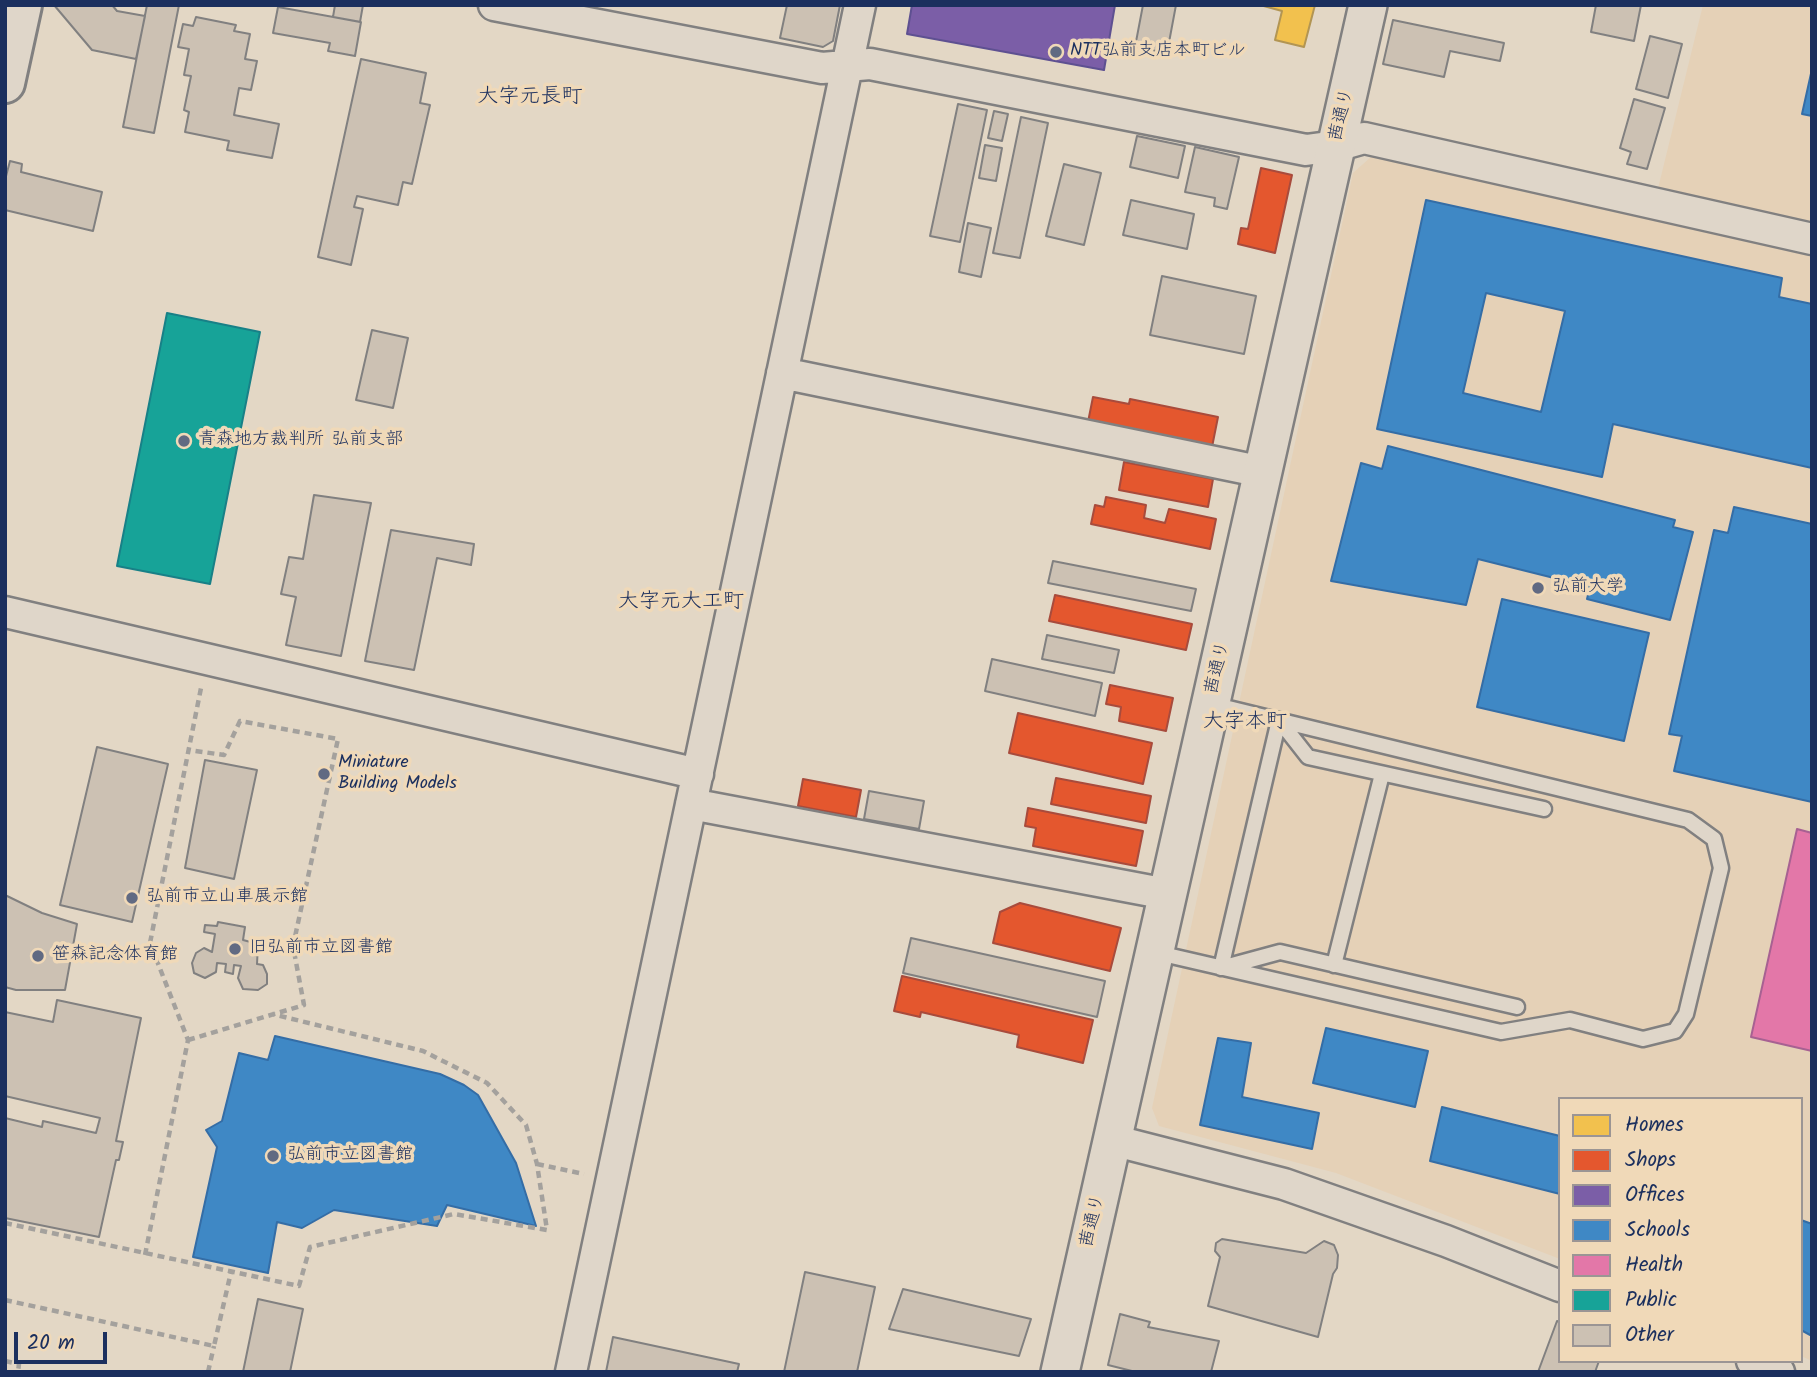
<!DOCTYPE html>
<meta charset="utf-8">
<style>
body{margin:0}
#map{position:relative;width:1817px;height:1377px;overflow:hidden;background:#e3d7c5;font-family:Kalam,sans-serif}
canvas{display:block}
.frame{position:absolute;inset:0;border:7px solid #1b2f5e;pointer-events:none}
.legend{position:absolute;left:1558px;top:1097px;width:245px;height:266px;box-sizing:border-box;background:#f0d9b8;border:2px solid #9b9594;margin:0;padding:9px 12px;list-style:none;font-size:21px;color:#1b2f5e}
.legend li{display:flex;align-items:center;gap:14px;height:35px}
.legend b{width:35px;border:2px solid #9b9594}
.scale{position:absolute;left:14px;top:1332px;width:93px;height:32px;box-sizing:border-box;border:4px solid #1b2f5e;border-top:0;padding-left:9px;font-size:21px;line-height:24px;white-space:nowrap;color:#1b2f5e;-webkit-text-stroke:5px #f0d9b8;paint-order:stroke}
</style>
<div id="map">
<canvas width="1817" height="1377"></canvas>
<div class="frame"></div>
<ul class="legend">
<li><b style="height:19px;background:#f2c14e"></b>Homes</li>
<li><b style="height:19px;background:#e4572e"></b>Shops</li>
<li><b style="height:19px;background:#7b5ea7"></b>Offices</li>
<li><b style="height:19px;background:#3f88c5"></b>Schools</li>
<li><b style="height:19px;background:#e377a8"></b>Health</li>
<li><b style="height:19px;background:#17a398"></b>Public</li>
<li><b style="height:19px;background:#ccc1b3"></b>Other</li>
</ul>
<div class="scale">20 m</div>
</div>
<script>
const g = document.querySelector('canvas').getContext('2d');
g.lineJoin = 'round';
function fillPath(path, color) {
  g.fillStyle = color;
  g.fill(path, 'evenodd');
}
function stroke(path, color, width, dash) {
  g.strokeStyle = color;
  g.lineWidth = width;
  g.lineCap = dash ? 'butt' : 'round';
  g.setLineDash(dash || []);
  g.stroke(path);
}
function drawText(font, color, halo, rows, align = 'center') {
  g.font = font + ' Kalam,"Klee One",sans-serif';
  g.lineWidth = 7;
  g.setLineDash([]);
  g.textBaseline = 'middle';
  g.strokeStyle = halo;
  g.fillStyle = color;
  for (const [text, x, y, turn = 0] of rows) {
    g.save();
    g.translate(x, y);
    g.rotate((+turn || 0) * Math.PI / 180);
    g.textAlign = isNaN(turn) ? turn : align;
    if (halo) g.strokeText(text, 0, 0);
    g.fillText(text, 0, 0);
    g.restore();
  }
}
fillPath(new Path2D(`
 M 1703,5 L 1812,5 L 1812,1361 L 1801,1356 L 1801,1099 L 1560,1099 L 1560,1259 L 1336,1173 L 1159,1126 L 1152,1108 L 1353,173 L 1372,156 L 1651,217 Z`), '#e5d1b7');
const homes = new Path2D(`
 M 1260,5 L 1315,5 L 1304,47 L 1275,40 L 1282,11 Z`);
fillPath(homes, '#f2c14e');
stroke(homes, '#b29553', 2);
const shops = new Path2D(`
 M 1261,168 L 1292,175 L 1275,253 L 1238,244 L 1241,228 L 1248,229 Z
 M 1093,397 L 1129,404 L 1130,399 L 1218,417 L 1212,447 L 1088,422 Z
 M 1124,462 L 1213,479 L 1208,507 L 1119,490 Z
 M 1106,497 L 1146,505 L 1144,518 L 1165,523 L 1169,509 L 1216,519 L 1210,549 L 1091,524 L 1095,505 L 1104,507 Z
 M 1055,595 L 1192,624 L 1186,650 L 1049,621 Z
 M 1110,685 L 1173,698 L 1166,731 L 1119,721 L 1121,707 L 1106,704 Z
 M 1018,713 L 1152,743 L 1143,784 L 1009,753 Z
 M 1056,778 L 1151,796 L 1146,823 L 1051,804 Z
 M 803,779 L 861,790 L 856,817 L 798,806 Z
 M 1028,808 L 1143,831 L 1136,866 L 1033,846 L 1036,828 L 1025,826 Z
 M 1020,903 L 1121,928 L 1110,971 L 993,943 L 1000,912 Z
 M 902,976 L 1093,1020 L 1083,1063 L 1017,1047 L 1019,1035 L 921,1012 L 920,1017 L 894,1011 Z`);
fillPath(shops, '#e4572e');
stroke(shops, '#a84b3c', 2);
const offices = new Path2D(`
 M 912,5 L 1115,5 L 1104,70 L 907,34 Z`);
fillPath(offices, '#7b5ea7');
stroke(offices, '#5e5091', 2);
const schools = new Path2D(`
 M 1812,69 L 1812,116 L 1802,114 Z
 M 1426,200 L 1782,278 L 1779,297 L 1812,304 L 1812,468 L 1613,424 L 1602,477 L 1377,429 ZM 1486,293 L 1565,311 L 1541,412 L 1463,393 Z
 M 1388,446 L 1675,520 L 1673,527 L 1693,532 L 1670,620 L 1587,599 L 1590,587 L 1478,559 L 1466,605 L 1331,581 L 1361,463 L 1382,469 Z
 M 1734,507 L 1812,524 L 1812,802 L 1674,771 L 1682,736 L 1669,734 L 1714,530 L 1728,533 Z
 M 1502,599 L 1649,633 L 1624,741 L 1477,707 Z
 M 1326,1028 L 1428,1051 L 1415,1107 L 1313,1083 Z
 M 275,1036 L 440,1074 L 464,1085 L 478,1095 L 516,1163 L 536,1226 L 447,1205 L 437,1226 L 334,1210 L 302,1228 L 277,1222 L 268,1273 L 193,1257 L 217,1147 L 206,1130 L 222,1121 L 239,1053 L 268,1060 Z
 M 1218,1038 L 1251,1043 L 1242,1097 L 1319,1113 L 1312,1149 L 1200,1125 Z
 M 1442,1107 L 1560,1136 L 1560,1194 L 1430,1161 Z
 M 1801,1220 L 1812,1224 L 1812,1336 L 1801,1330 Z`);
fillPath(schools, '#3f88c5');
stroke(schools, '#346da6', 2);
const health = new Path2D(`
 M 1797,829 L 1812,833 L 1812,1051 L 1751,1037 Z`);
fillPath(health, '#e377a8');
stroke(health, '#a76192', 2);
const public = new Path2D(`
 M 167,313 L 260,332 L 210,584 L 117,566 Z`);
fillPath(public, '#17a398');
stroke(public, '#188087', 2);
const building = new Path2D(`
 M 54,5 L 112,5 L 117,11 L 145,16 L 136,59 L 92,50 Z
 M 147,5 L 179,5 L 154,133 L 123,127 Z
 M 335,5 L 363,5 L 360,22 L 333,17 Z
 M 787,5 L 840,5 L 833,41 L 823,47 L 780,38 Z
 M 1143,5 L 1176,5 L 1167,53 L 1135,47 Z
 M 1596,5 L 1641,5 L 1634,41 L 1591,32 Z
 M 278,7 L 361,22 L 355,56 L 328,51 L 330,43 L 273,33 Z
 M 196,17 L 236,25 L 234,31 L 250,34 L 245,59 L 257,61 L 251,90 L 239,88 L 234,115 L 279,124 L 272,158 L 227,150 L 229,141 L 185,132 L 189,112 L 184,110 L 191,76 L 184,75 L 189,49 L 178,47 L 183,24 L 193,26 Z
 M 1393,20 L 1504,43 L 1500,61 L 1450,51 L 1444,77 L 1383,64 Z
 M 1650,36 L 1682,44 L 1668,98 L 1636,89 Z
 M 361,59 L 426,73 L 420,103 L 430,105 L 412,184 L 403,182 L 398,205 L 357,196 L 354,207 L 363,209 L 351,265 L 318,257 Z
 M 1634,99 L 1665,108 L 1647,169 L 1627,164 L 1631,152 L 1620,148 Z
 M 958,104 L 987,110 L 960,242 L 930,236 Z
 M 994,111 L 1008,114 L 1002,141 L 988,138 Z
 M 1021,117 L 1048,123 L 1020,258 L 993,253 Z
 M 1137,136 L 1185,146 L 1178,178 L 1130,167 Z
 M 985,145 L 1002,148 L 996,181 L 979,178 Z
 M 1195,147 L 1239,157 L 1227,209 L 1214,206 L 1215,198 L 1185,192 Z
 M 10,161 L 22,164 L 21,172 L 102,192 L 93,231 L 5,210 L 5,180 Z
 M 1064,164 L 1101,173 L 1084,245 L 1046,236 Z
 M 1131,200 L 1194,214 L 1187,249 L 1123,235 Z
 M 968,223 L 991,228 L 981,277 L 959,272 Z
 M 1162,276 L 1256,296 L 1244,354 L 1150,335 Z
 M 372,330 L 408,338 L 393,408 L 356,400 Z
 M 314,495 L 371,503 L 341,656 L 286,645 L 296,597 L 281,594 L 289,557 L 303,559 Z
 M 391,530 L 474,544 L 471,565 L 437,558 L 414,670 L 365,661 Z
 M 1053,561 L 1196,589 L 1191,611 L 1048,583 Z
 M 1047,635 L 1119,650 L 1114,673 L 1042,659 Z
 M 992,659 L 1102,683 L 1095,716 L 985,691 Z
 M 97,747 L 168,764 L 132,922 L 60,905 Z
 M 205,760 L 257,770 L 234,879 L 185,868 Z
 M 869,791 L 924,801 L 919,829 L 864,819 Z
 M 5,895 L 42,913 L 77,924 L 65,990 L 16,990 L 5,987 Z
 M 218,922 L 245,927 L 243,940 L 258,944 L 257,964 L 263,965 L 267,974 L 267,984 L 258,990 L 243,989 L 238,978 L 241,966 L 234,965 L 233,974 L 225,972 L 226,964 L 217,963 L 216,972 L 205,978 L 194,973 L 192,963 L 196,953 L 204,948 L 212,952 L 215,934 L 204,932 L 205,925 L 217,926 Z
 M 911,938 L 1105,981 L 1097,1017 L 903,973 Z
 M 57,1000 L 141,1018 L 116,1141 L 123,1142 L 119,1160 L 116,1160 L 99,1237 L 5,1218 L 5,1118 L 42,1127 L 43,1121 L 96,1133 L 100,1118 L 5,1096 L 5,1012 L 53,1022 Z
 M 1222,1239 L 1306,1253 L 1324,1241 L 1334,1245 L 1338,1255 L 1337,1268 L 1333,1274 L 1318,1337 L 1208,1306 L 1220,1257 L 1215,1251 L 1216,1243 Z
 M 805,1272 L 875,1287 L 857,1372 L 784,1372 Z
 M 903,1289 L 1031,1319 L 1019,1356 L 889,1329 Z
 M 258,1299 L 303,1309 L 290,1372 L 243,1372 Z
 M 1120,1314 L 1150,1322 L 1148,1327 L 1219,1341 L 1211,1372 L 1136,1372 L 1108,1365 Z
 M 1557,1321 L 1560,1322 L 1560,1361 L 1599,1361 L 1595,1372 L 1538,1372 Z
 M 613,1337 L 739,1364 L 737,1372 L 606,1372 Z`);
fillPath(building, '#ccc1b3');
stroke(building, '#818080', 2);
const service = new Path2D(`
 M 1279,720 L 1221,968 L 1280,952 L 1517,1007
 M 1279,720 L 1308,757 L 1544,809
 M 1154,952 L 1501,1032 L 1570,1020 L 1643,1039 L 1675,1031 L 1686,1014 L 1721,868 L 1714,839 L 1688,820 L 1212,704
 M 1334,965 L 1382,774`);
const minor = new Path2D(`
 M 494,5 L 822,68 L 870,64 L 1306,150 L 1336,146 L 1364,138 L 1812,239
 M 782,373 L 1263,472
 M 5,612 L 698,774
 M 691,804 L 1167,894
 M 1112,1140 L 1284,1184 L 1446,1241 L 1560,1286
 M 1752,1361 L 1779,1372
 M 571,1372 L 860,5`);
const tertiary = new Path2D(`
 M 1060,1372 L 1368,5`);
const primary = new Path2D(`
 M 5,83 L 22,5`);
stroke(service, '#818080', 19);
stroke(minor, '#818080', 35);
stroke(tertiary, '#818080', 42);
stroke(primary, '#818080', 44);
stroke(new Path2D(`
 M 188,1040 L 304,1005 L 293,946 L 338,739 L 240,721 L 224,755 L 189,750
 M 537,1164 L 584,1174
 M 5,1223 L 299,1286 L 310,1247 L 454,1214 L 547,1230 L 537,1164 L 526,1125 L 487,1083 L 423,1051 L 272,1014
 M 145,1255 L 188,1040 L 150,943 L 201,688
 M 5,1300 L 214,1346 L 231,1272
 M 5,1361 L 19,1364 L 18,1372
 M 208,1372 L 214,1346`), '#a4a19d', 4.5, [7, 5]);
stroke(service, '#dfd6c9', 14);
stroke(minor, '#dfd6c9', 30);
stroke(tertiary, '#dfd6c9', 37);
stroke(primary, '#dfd6c9', 38);
for (const [x, y, r, color] of [
 [1056,52,7,"#616a82"],
 [184,441,7,"#616a82"],
 [1538,588,7,"#616a82"],
 [324,774,7,"#616a82"],
 [132,898,7,"#616a82"],
 [235,949,7,"#616a82"],
 [38,956,7,"#616a82"],
 [273,1156,7,"#616a82"]
]) {
  const dot = new Path2D();
  dot.arc(x, y, r, 0, 2 * Math.PI);
  g.fillStyle = color;
  g.fill(dot);
  stroke(dot, '#f0d9b8', 2.5);
}
drawText('18px', '#1b2f5e', '#f0d9b8', [
 ["NTT弘前支店本町ビル",1070,52],
 ["青森地方裁判所 弘前支部",198,441],
 ["弘前大学",1552,588],
 ["Miniature",338,764],
 ["Building Models",338,785],
 ["弘前市立山車展示館",146,898],
 ["旧弘前市立図書館",249,949],
 ["笹森記念体育館",52,956],
 ["弘前市立図書館",287,1156]
], 'left');
drawText('18px', '#1b2f5e', '#f0d9b8', [
 ["茜通り",1343,115,-77],
 ["茜通り",1219,668,-77],
 ["茜通り",1094,1221,-77]
]);
drawText('21px', '#1b2f5e', '#f0d9b8', [
 ["大字元長町",530,98],
 ["大字元大工町",681,603],
 ["大字本町",1245,723]
]);
</script>
